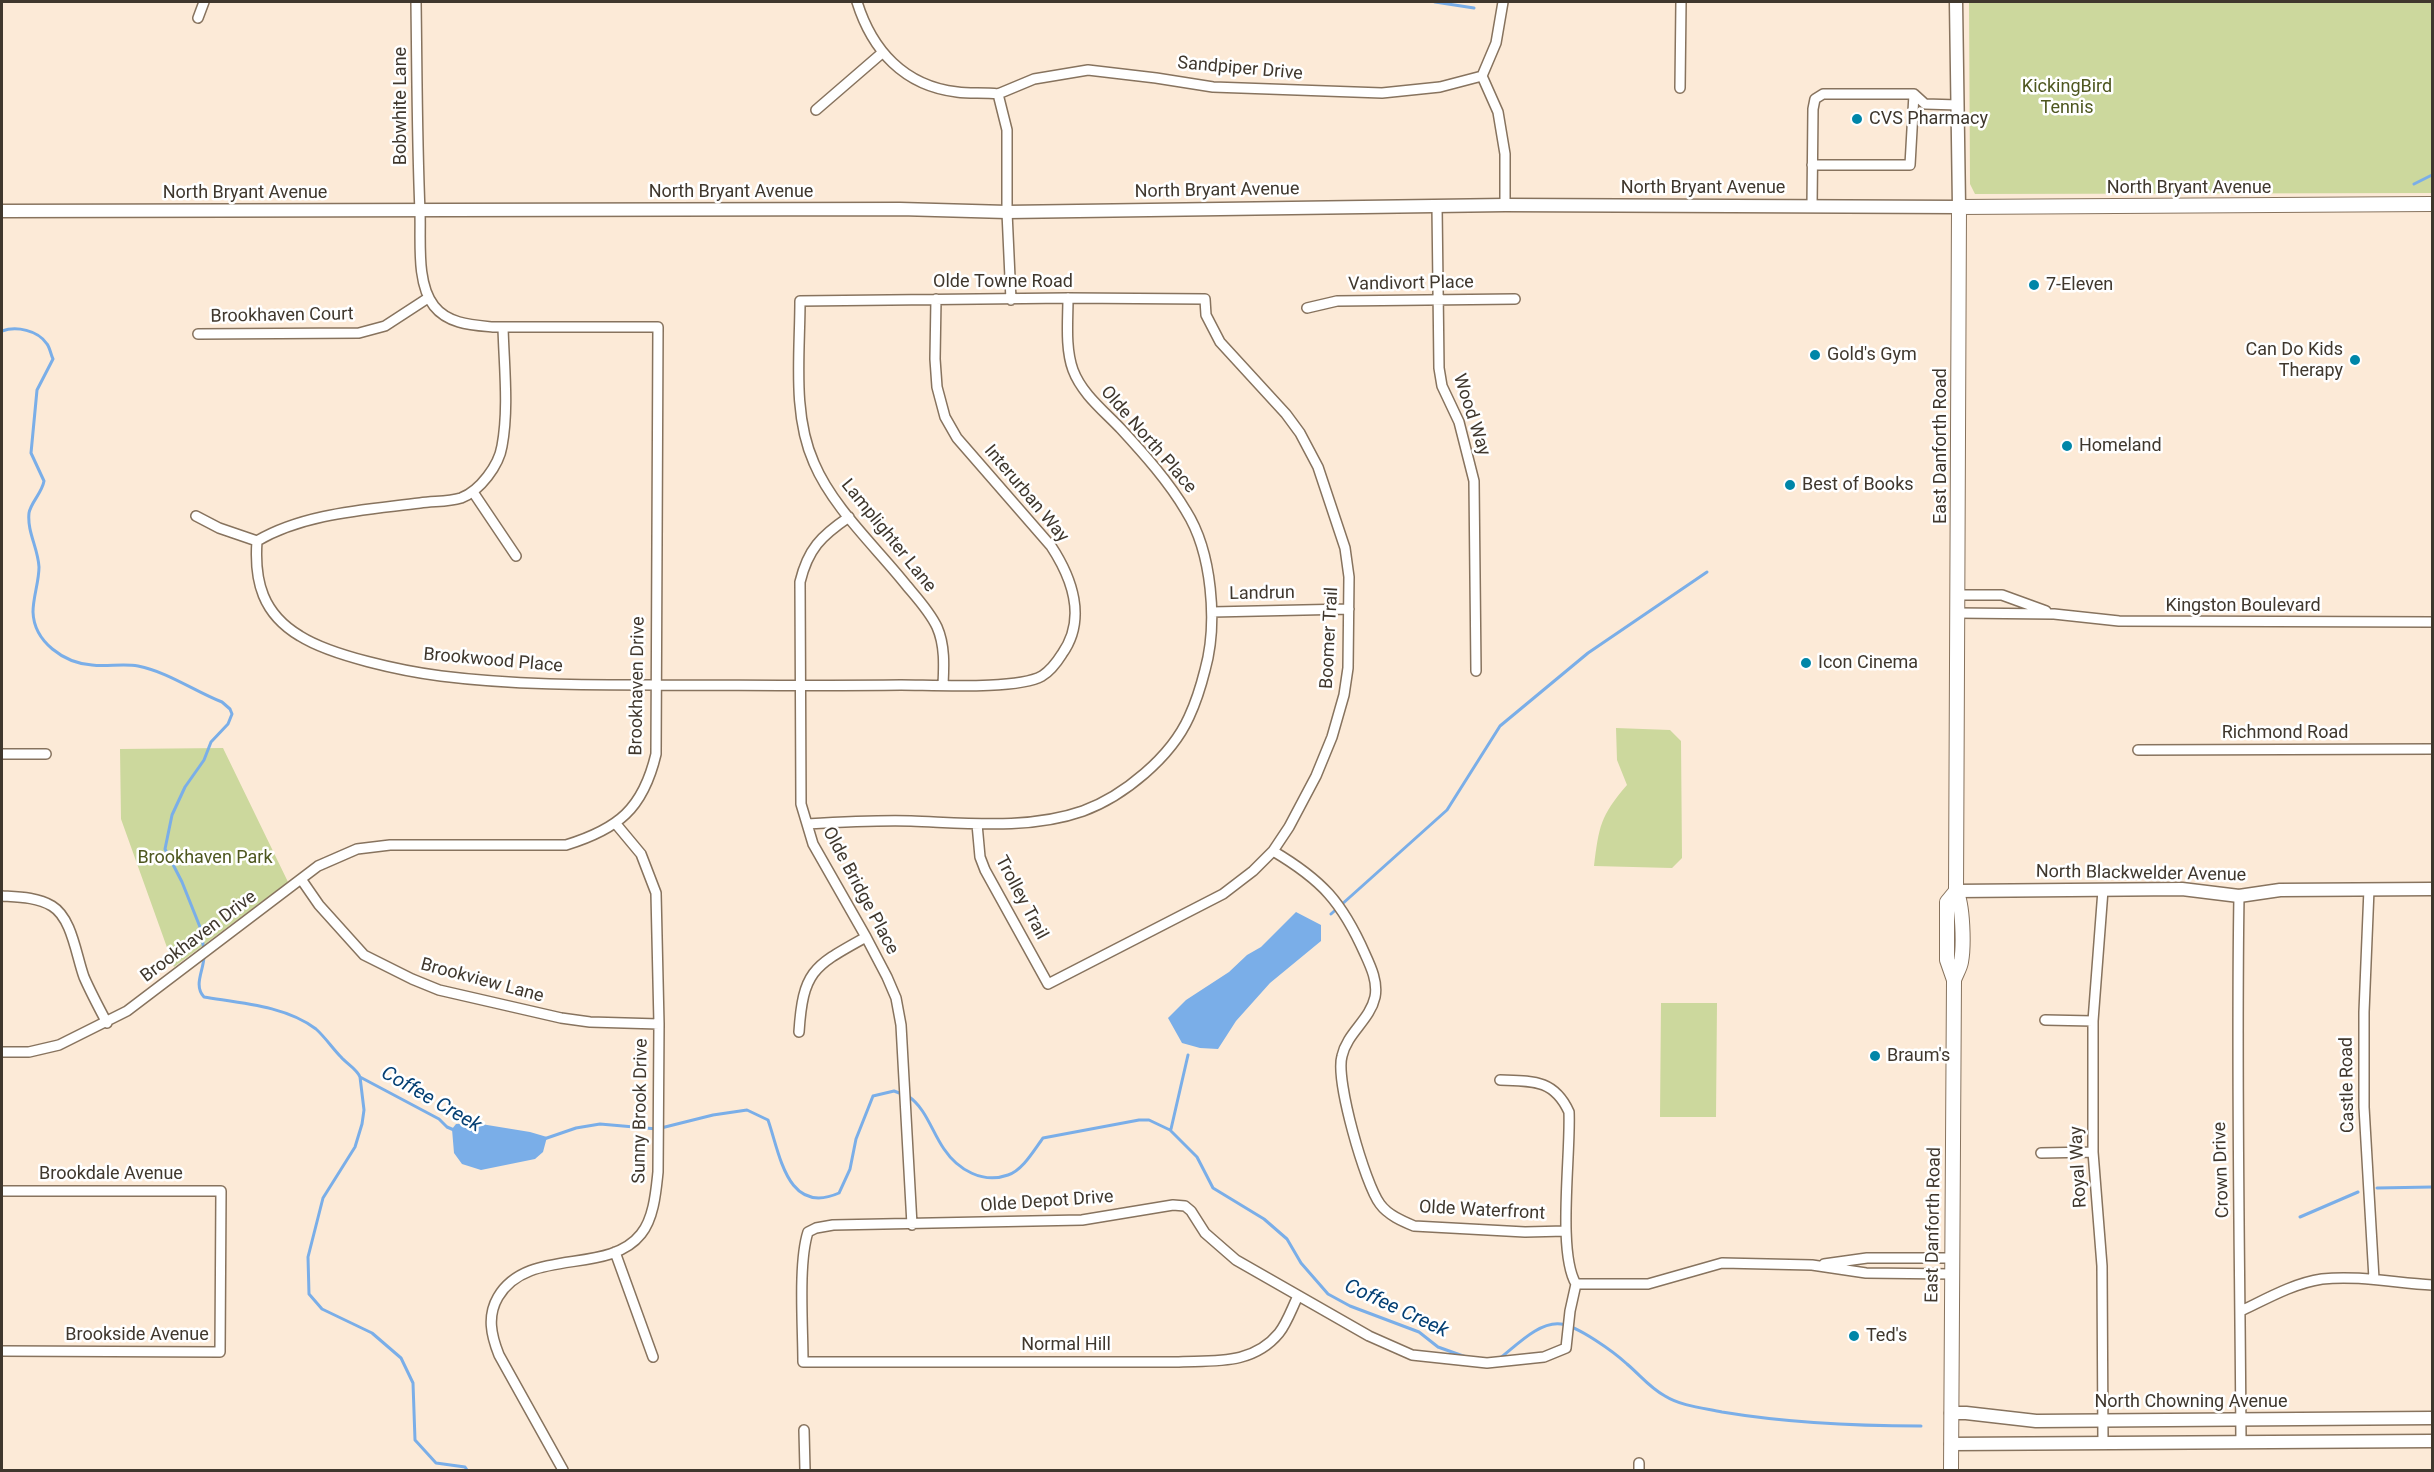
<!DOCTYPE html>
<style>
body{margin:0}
#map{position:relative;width:2434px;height:1472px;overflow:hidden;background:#fcead7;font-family:Roboto,sans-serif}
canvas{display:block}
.frame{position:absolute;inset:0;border:3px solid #3f372d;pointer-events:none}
</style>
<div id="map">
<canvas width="2434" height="1472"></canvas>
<div class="frame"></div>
</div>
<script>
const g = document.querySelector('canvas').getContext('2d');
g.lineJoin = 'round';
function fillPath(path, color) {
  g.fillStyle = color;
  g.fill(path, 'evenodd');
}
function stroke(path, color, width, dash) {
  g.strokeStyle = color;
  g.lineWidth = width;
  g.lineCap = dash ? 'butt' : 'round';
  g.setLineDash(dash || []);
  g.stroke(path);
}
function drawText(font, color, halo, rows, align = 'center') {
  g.font = font + ' Roboto,sans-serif';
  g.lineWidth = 5;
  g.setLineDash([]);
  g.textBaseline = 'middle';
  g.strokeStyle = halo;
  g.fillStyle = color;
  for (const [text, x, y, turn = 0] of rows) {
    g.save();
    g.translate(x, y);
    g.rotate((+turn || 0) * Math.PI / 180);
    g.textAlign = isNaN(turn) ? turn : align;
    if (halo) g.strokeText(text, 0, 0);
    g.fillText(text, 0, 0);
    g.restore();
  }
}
fillPath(new Path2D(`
 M 1969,2 L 2432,2 L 2432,193 L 1975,194 L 1970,184 Z
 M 1616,728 L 1670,730 L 1681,741 L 1682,858 L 1672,868 L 1594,866 C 1599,827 1600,816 1627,785 L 1617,760 Z
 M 223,748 L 288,882 L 174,967 L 121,819 L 120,749 Z
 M 1661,1003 L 1717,1003 L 1716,1117 L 1660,1117 Z`), '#ccd89d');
fillPath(new Path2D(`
 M 1296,912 L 1321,925 L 1321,941 L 1270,983 L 1236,1021 L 1218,1049 L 1200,1048 L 1182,1043 L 1168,1018 L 1186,1000 L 1229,972 L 1247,955 L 1261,947 Z
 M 475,1123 L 530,1132 L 547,1137 L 543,1152 L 535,1159 L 481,1170 L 462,1164 L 454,1153 L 452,1129 L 456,1124 Z`), '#7aaee8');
stroke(new Path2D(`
 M 1435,2 L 1474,8
 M 2414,184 L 2432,175
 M 2,331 C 16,326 38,330 47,344 C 50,348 51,355 53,359 L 37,390 L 31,453 L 44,481 C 42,493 31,502 29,513 C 27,532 38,548 39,567 C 39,582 33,597 33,612 C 34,642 64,663 92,665 C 107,667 123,663 138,666 C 168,672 194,691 222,702 L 230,709 L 232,714 L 228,724 L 211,742 L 204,760 L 185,787 L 172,815 L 165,849 L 182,882 L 200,927 L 204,950
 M 1331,914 L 1447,810 L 1500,726 L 1588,653 L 1707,572
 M 204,956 C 204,970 193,985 204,997 C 241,1003 286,1006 316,1029 C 325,1037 333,1049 341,1057 C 347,1064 357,1069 360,1077 L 439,1119 L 447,1127 L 454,1130
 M 360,1077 L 364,1110 L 362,1124 L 355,1147 L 323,1198 L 308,1257 L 309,1294 L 322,1309 L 372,1333 L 401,1358 L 413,1383 L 415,1440 L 436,1463 L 465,1467 L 467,1470
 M 908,1096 C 926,1108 932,1132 944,1149 C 958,1170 983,1184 1008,1175 C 1023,1170 1034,1150 1043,1138 L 1139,1120 L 1149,1120 L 1170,1130 L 1197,1157 L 1213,1188 L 1264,1219 L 1287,1239 L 1301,1263 L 1328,1294 L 1350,1306 L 1419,1332 L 1438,1347 L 1466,1357
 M 1171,1129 L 1188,1055
 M 544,1139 L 576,1128 L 600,1124 L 657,1129 L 713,1115 L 747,1110 L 768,1120 C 780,1154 787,1216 839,1193 L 850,1169 L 856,1139 L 873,1096 L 894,1091 L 902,1094
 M 2377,1188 L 2432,1187
 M 2300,1217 L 2358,1192
 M 1499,1359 C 1516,1346 1539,1321 1561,1324 C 1578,1326 1614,1352 1627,1364 C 1640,1375 1650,1388 1665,1396 C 1681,1406 1703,1408 1722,1412 C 1788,1423 1854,1426 1921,1426`), '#7aaee8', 3);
const minor = new Path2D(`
 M 857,2 C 872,50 904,86 957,92 C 970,94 984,92 998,94
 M 1503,2 L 1496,43 L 1482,76 L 1498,112 L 1505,154 L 1505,205
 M 198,18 L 204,2
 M 1680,88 L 1681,2
 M 998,94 L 1034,79 L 1088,70 L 1156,78 L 1213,87 L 1382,93 L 1440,87 L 1482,76
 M 998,94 L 1007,130 L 1007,212 L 1011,300
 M 816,110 L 882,53
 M 1812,165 L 1910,165 L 1914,94
 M 1437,206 L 1439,368 L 1442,386 L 1459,422 L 1474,481 L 1476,671
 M 1812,206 L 1813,109 L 1815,99 L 1823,94 L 1914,94 L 1925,104 L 1958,105
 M 1307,308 L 1337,301 L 1515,299
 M 198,334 L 359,333 L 385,326 L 428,298
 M 473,492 L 516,556
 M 196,516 L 219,528 L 257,541
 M 849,517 C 821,536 808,549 800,582 L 801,804 L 813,844 L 866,937 L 887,977 L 896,998 L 901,1025 L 912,1225
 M 257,541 C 254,582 263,614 300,636 C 332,656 402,671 441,676 C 513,685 586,685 658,685 C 739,685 820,686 901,685 C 933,685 1017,690 1042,676 C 1050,671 1057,662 1062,654 C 1087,619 1072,578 1051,546 L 957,438 L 945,417 L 937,387 L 935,359 L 936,299
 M 257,541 C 305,513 366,510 420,503 C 434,501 448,502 461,498 C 480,491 499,465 502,446 C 509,408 504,366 503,327
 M 1957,595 L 2002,595 L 2046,611
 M 1212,612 L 1349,609
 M 1957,613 L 2054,614 L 2119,621 L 2432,622
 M 943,685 C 944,666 945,645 937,627 C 930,612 918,599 907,586 C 877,548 833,508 814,463 C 792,414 800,354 800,301 L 1068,298 L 1205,299 L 1206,315 L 1220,342 L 1286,414 L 1300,433 L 1318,467 L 1345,548 L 1349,577 L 1348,668 L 1344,695 L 1332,737 L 1316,776 L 1289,827 L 1273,851 L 1253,871 L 1223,894 L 1048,984 L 985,870 L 980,857 L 977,824
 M 2138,750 L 2432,749
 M 2,754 L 46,754
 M 807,824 C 841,822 877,820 911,821 C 967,823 1029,830 1083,811 C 1124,796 1171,757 1189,717 C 1196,702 1201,686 1205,670 C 1218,623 1212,552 1186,511 C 1169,482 1144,454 1121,429 C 1104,411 1082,394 1073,370 C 1065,348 1068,320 1068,298
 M 1273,851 C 1322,880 1342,902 1365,954 C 1371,967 1378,982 1375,997 C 1370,1020 1347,1033 1342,1056 C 1335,1080 1365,1184 1380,1204 C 1388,1215 1402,1221 1414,1226 L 1525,1232 L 1566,1231
 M 301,879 L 319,905 L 364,955 L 412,979 L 439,990 L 561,1018 L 590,1022 L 659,1024
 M 2369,889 L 2364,1012 L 2364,1107 L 2374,1279
 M 2103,890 L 2093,1021 L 2093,1152 L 2102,1266 L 2103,1443
 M 2,896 C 18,897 37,897 52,906 C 72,918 76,955 84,977 C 91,993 99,1008 107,1023
 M 2239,896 C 2236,1078 2240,1260 2241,1443
 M 2045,1020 L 2093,1021
 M 799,1032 C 803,970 814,966 866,937
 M 2,1052 L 29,1052 L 59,1045 L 127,1011 L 318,866 L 357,849 L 390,845 L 566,845 C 618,829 643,809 656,754 L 658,327 L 493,327 C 472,325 448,324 434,306 C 416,283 421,241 420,212 C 417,142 417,72 416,2
 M 1500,1080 C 1532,1081 1554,1079 1569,1112 C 1571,1154 1557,1252 1576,1284
 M 2041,1153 L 2093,1152
 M 2,1191 L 221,1191 L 220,1352 L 2,1351
 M 615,1252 L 653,1357
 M 1824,1264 L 1867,1258 L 1952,1258
 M 1576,1284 L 1648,1284 L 1722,1263 L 1812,1265 L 1866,1273 L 1952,1274
 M 1298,1296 C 1292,1308 1287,1323 1279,1333 C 1252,1366 1213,1360 1175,1362 L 803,1362 C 803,1327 798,1263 808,1232 L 816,1228 L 833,1225 L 1082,1220 L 1173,1205 L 1185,1206 L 1191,1211 L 1205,1233 L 1236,1260 L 1369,1336 L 1412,1355 L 1487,1363 L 1544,1357 L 1566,1348 L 1570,1311 L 1576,1284
 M 2241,1311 C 2266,1299 2294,1283 2322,1279 C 2358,1275 2396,1283 2432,1285
 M 804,1430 L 805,1470
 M 563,1470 L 499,1355 C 491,1335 487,1316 498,1297 C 528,1246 608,1276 641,1234 C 654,1218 656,1191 658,1172 L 659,1024 L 656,893 L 641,854 L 616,824
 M 1639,1470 L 1639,1463`);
const tertiary = new Path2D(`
 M 2,211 L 900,209 L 1007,212 L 1505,205 L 1959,207 L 1956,2
 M 1956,891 L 2182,889 L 2239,896 L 2280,890 L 2432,889
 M 1951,1413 L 1966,1413 L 2036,1421 L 2432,1418
 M 1951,1444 L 2432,1441`);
const secondary = new Path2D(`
 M 1954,980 L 1947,960 L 1947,902 L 1956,891
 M 1951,1470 L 1954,980 C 1956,974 1960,968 1961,962 C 1964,946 1963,904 1956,891 L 1959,207 L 2432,204`);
stroke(minor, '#87735e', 12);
stroke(tertiary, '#87735e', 15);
stroke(secondary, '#87735e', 16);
stroke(minor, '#fff', 9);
stroke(tertiary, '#fff', 12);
stroke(secondary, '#fff', 14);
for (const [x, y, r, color] of [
 [1857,119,6,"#0086a8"],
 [2034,285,6,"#0086a8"],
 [1815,355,6,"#0086a8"],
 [2355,360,6,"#0086a8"],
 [2067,446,6,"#0086a8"],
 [1790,485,6,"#0086a8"],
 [1806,663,6,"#0086a8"],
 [1875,1056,6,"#0086a8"],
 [1854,1336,6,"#0086a8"]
]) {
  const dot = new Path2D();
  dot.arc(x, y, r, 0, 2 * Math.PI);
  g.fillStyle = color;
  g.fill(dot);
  stroke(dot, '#fff', 2);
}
drawText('18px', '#3f372d', '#fff', [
 ["Sandpiper Drive",1240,69,5],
 ["Bobwhite Lane",401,106,-90],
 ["North Bryant Avenue",1703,188],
 ["North Bryant Avenue",2189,188],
 ["North Bryant Avenue",1217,191,-1],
 ["North Bryant Avenue",731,192],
 ["North Bryant Avenue",245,193],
 ["Olde Towne Road",1003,282],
 ["Vandivort Place",1411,284,-1],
 ["Brookhaven Court",282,316,-1],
 ["Wood Way",1471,415,72],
 ["Olde North Place",1148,440,49],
 ["East Danforth Road",1941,446,-90],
 ["Interurban Way",1026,494,50],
 ["Lamplighter Lane",888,536,51],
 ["Landrun",1262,594,-1],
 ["Kingston Boulevard",2243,606],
 ["Boomer Trail",1330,638,-87],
 ["Brookwood Place",493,661,5],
 ["Brookhaven Drive",638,686,-89],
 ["Richmond Road",2285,733],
 ["North Blackwelder Avenue",2141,874,1],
 ["Olde Bridge Place",860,891,62],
 ["Trolley Trail",1021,898,62],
 ["Brookhaven Drive",199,937,-37],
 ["Brookview Lane",482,981,15],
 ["Castle Road",2348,1085,-91],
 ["Sunny Brook Drive",641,1111,-89],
 ["Royal Way",2079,1167,-93],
 ["Crown Drive",2222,1170,-92],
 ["Brookdale Avenue",111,1174],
 ["Olde Depot Drive",1047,1202,-4],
 ["Olde Waterfront",1482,1211,3],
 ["East Danforth Road",1934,1225,-89],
 ["Brookside Avenue",137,1335],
 ["Normal Hill",1066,1345],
 ["North Chowning Avenue",2191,1402]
]);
drawText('18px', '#4e571f', '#fff', [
 ["KickingBird",2067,87],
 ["Tennis",2067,108],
 ["Brookhaven Park",205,858]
]);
drawText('18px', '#3f372d', '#fff', [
 ["CVS Pharmacy",1869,119],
 ["7-Eleven",2046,285],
 ["Can Do Kids",2343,350,"right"],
 ["Therapy",2343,371,"right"],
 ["Gold's Gym",1827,355],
 ["Homeland",2079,446],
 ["Best of Books",1802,485],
 ["Icon Cinema",1818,663],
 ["Braum's",1887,1056],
 ["Ted's",1866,1336]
], 'left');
drawText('italic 20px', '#043f73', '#fff', [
 ["Coffee Creek",431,1100,30],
 ["Coffee Creek",1396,1309,25]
]);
</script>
